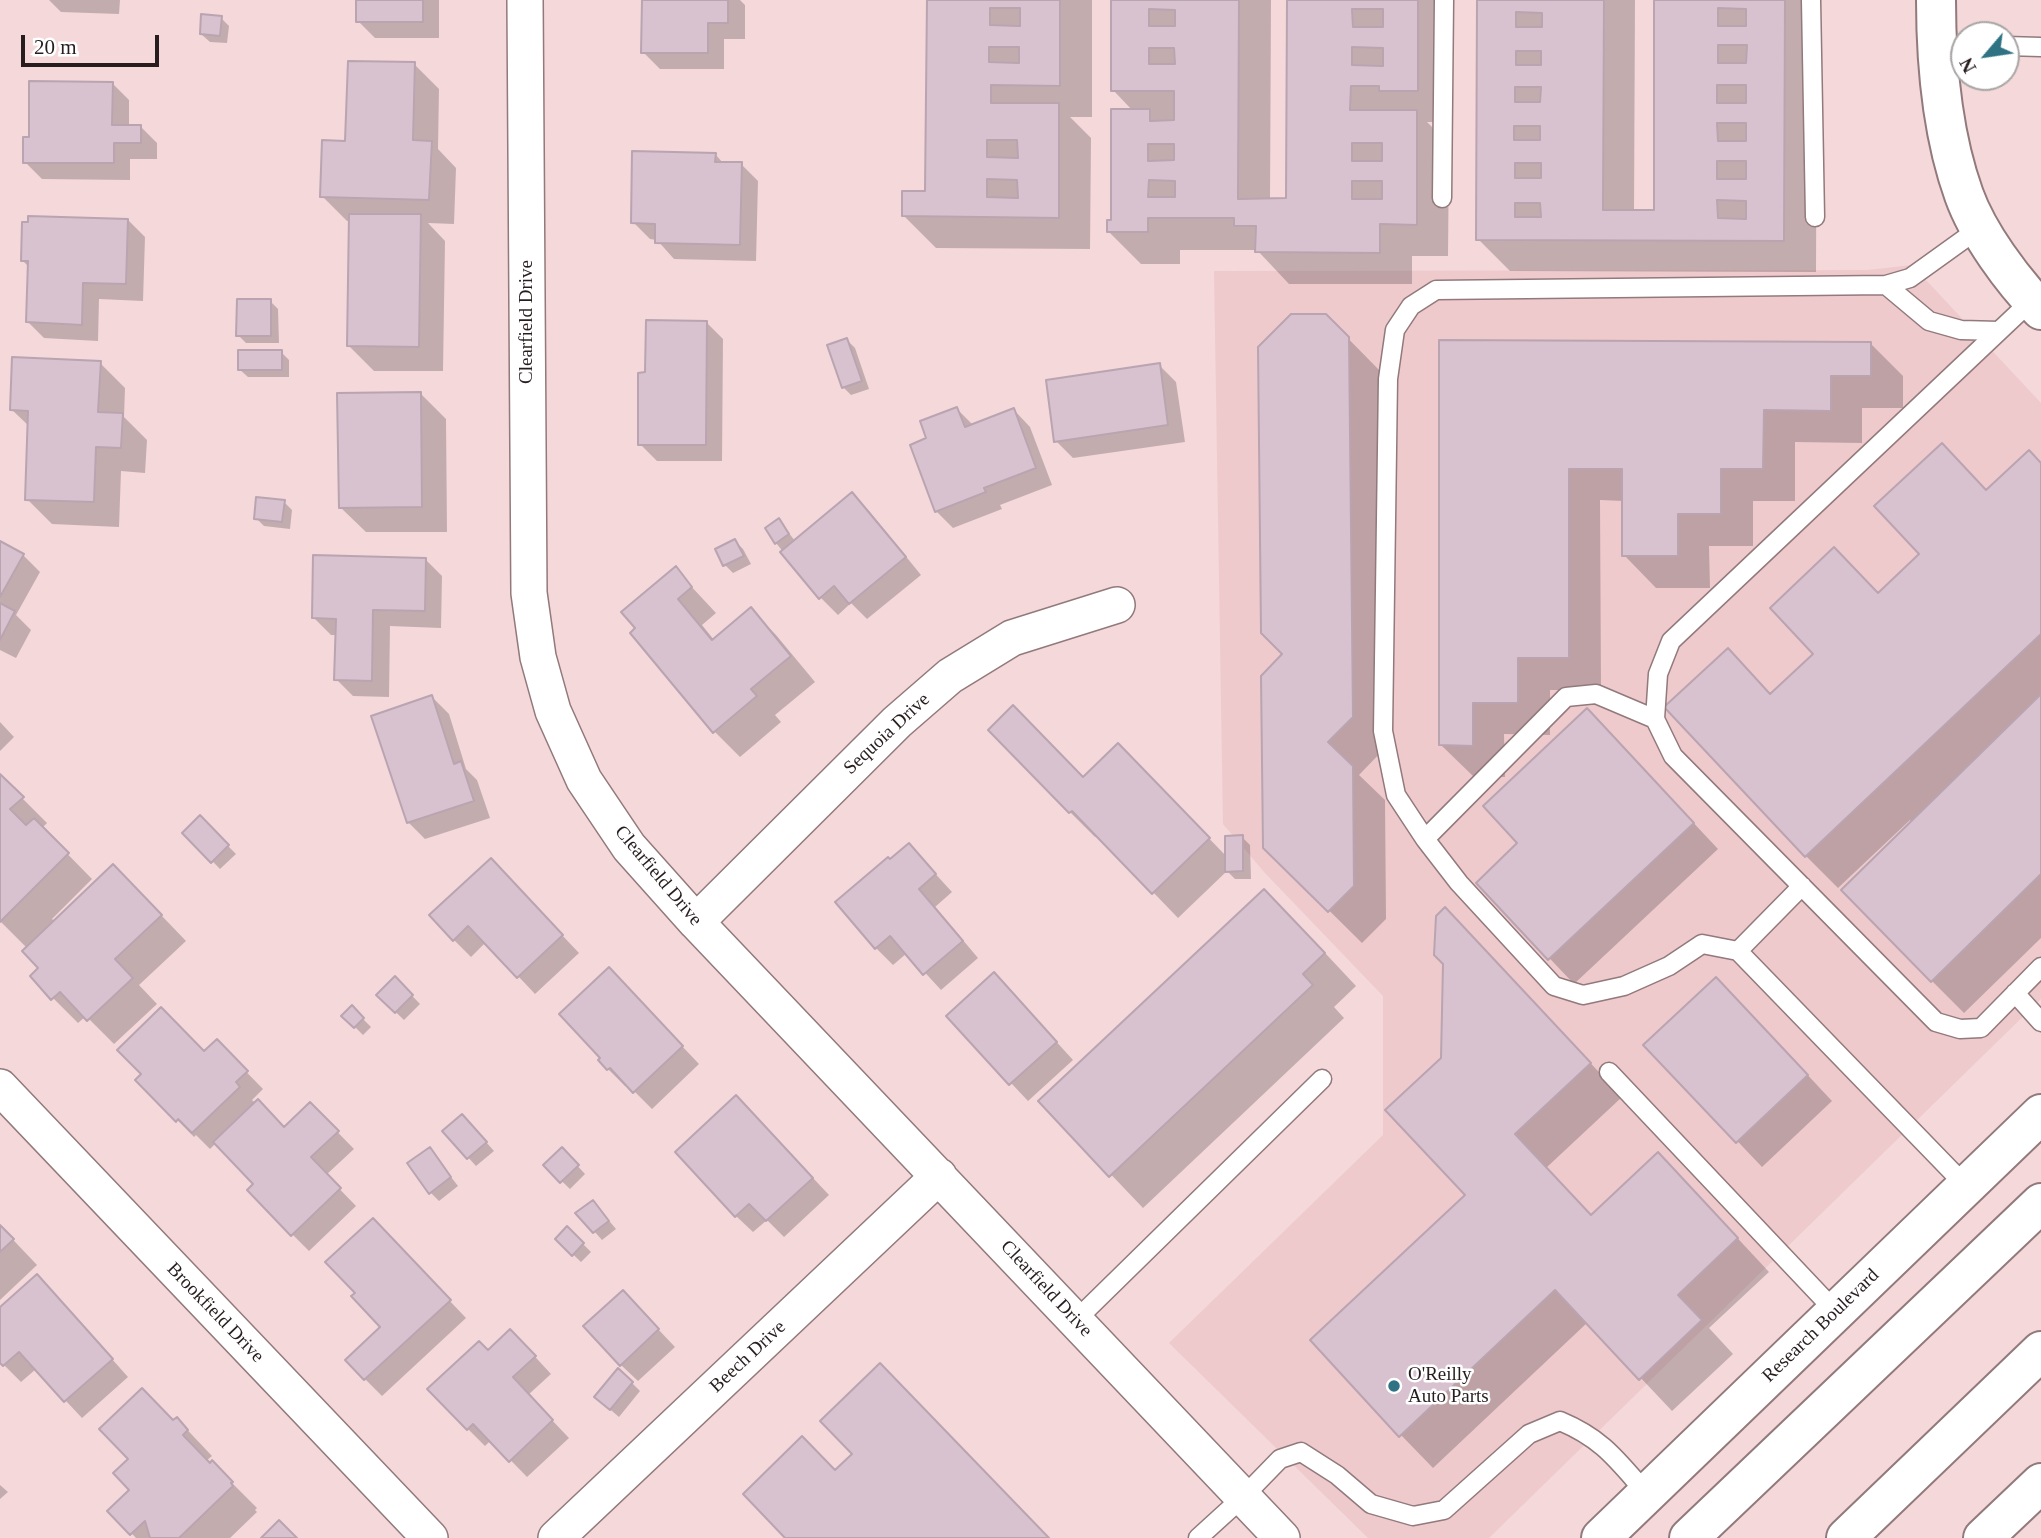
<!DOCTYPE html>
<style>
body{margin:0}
#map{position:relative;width:2041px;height:1538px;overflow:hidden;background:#f4d8da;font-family:Georgia,serif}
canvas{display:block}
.north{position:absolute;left:1950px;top:21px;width:70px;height:70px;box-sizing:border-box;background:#fff;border:2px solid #a9a5a5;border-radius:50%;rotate:241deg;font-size:19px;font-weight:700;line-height:28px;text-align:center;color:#271d1e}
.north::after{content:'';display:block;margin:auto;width:24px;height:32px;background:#2f7283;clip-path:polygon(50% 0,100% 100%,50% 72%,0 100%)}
.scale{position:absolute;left:21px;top:35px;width:138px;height:32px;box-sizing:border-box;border:4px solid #271d1e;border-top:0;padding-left:9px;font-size:21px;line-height:24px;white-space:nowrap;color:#271d1e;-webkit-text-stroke:5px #fff;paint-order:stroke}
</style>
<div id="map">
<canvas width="2041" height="1538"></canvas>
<div class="north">N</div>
<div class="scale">20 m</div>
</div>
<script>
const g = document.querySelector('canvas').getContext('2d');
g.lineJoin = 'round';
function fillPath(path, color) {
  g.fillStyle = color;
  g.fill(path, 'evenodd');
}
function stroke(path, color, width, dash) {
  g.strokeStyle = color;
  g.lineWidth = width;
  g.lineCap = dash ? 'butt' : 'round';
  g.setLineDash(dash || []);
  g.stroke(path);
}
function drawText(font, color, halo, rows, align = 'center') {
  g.font = font + ' Georgia,serif';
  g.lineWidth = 5;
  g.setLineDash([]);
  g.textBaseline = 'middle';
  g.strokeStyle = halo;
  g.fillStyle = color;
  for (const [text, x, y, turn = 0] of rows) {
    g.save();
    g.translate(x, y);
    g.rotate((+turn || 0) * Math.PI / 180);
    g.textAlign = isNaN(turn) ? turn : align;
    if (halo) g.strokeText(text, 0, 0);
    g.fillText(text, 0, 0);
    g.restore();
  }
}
fillPath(new Path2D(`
 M 1912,265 L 2041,403 L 2041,999 L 1489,1538 L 1368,1538 L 1169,1343 L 1383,1135 L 1383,996 L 1265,873 L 1223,824 L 1214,271 L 1868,270 Z`), '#eecacd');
fillPath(new Path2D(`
 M 49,0 L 120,0 L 119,14 L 61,12 Z
 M 358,0 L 439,0 L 439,38 L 375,38 L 358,21 Z
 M 644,0 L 740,0 L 745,5 L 745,39 L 724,39 L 724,69 L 660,69 L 643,52 Z
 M 928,0 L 1092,0 L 1092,117 L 1070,117 L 1091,138 L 1090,249 L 936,248 L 904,216 L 927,193 Z
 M 1113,0 L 1271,0 L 1270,200 L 1288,200 L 1289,0 L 1450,0 L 1449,122 L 1427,122 L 1449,144 L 1448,256 L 1412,256 L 1412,284 L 1289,284 L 1257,250 L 1180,250 L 1180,264 L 1141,264 L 1109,232 L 1133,111 L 1113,90 Z
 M 1479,0 L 1635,0 L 1634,212 L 1655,212 L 1656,0 L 1817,0 L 1816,272 L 1510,271 L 1478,239 Z
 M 221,18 L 229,26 L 227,43 L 210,42 L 201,34 Z
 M 414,64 L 439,89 L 438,149 L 456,168 L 454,224 L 428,223 L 445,241 L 443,371 L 374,371 L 349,346 L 350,221 L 347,221 L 322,196 L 347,143 Z
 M 112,83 L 129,100 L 129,126 L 140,126 L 157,143 L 157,159 L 130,159 L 130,180 L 42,179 L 25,162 L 31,138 Z
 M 715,154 L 724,164 L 741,164 L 758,181 L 756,261 L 674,259 L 657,240 L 650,239 L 633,222 Z
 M 128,220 L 145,237 L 143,301 L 99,299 L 98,341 L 44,338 L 27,321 L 29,267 L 22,260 Z
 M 270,301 L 278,309 L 279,343 L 246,343 L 238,335 Z
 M 1326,316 L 1380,371 L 1384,749 L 1359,775 L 1385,800 L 1386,919 L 1362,943 L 1265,847 L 1285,654 Z
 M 706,322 L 723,339 L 722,461 L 657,461 L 640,444 L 647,374 Z
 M 847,340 L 855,348 L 869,389 L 851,395 L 843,387 Z
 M 1441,342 L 1870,343 L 1903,376 L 1903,408 L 1862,408 L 1862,443 L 1795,442 L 1795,501 L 1753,501 L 1753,546 L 1709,546 L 1710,588 L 1656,588 L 1624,555 L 1624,501 L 1600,500 L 1601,690 L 1550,690 L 1550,735 L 1504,734 L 1505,777 L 1474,777 L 1441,745 Z
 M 281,352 L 289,360 L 289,377 L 248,377 L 239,369 Z
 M 100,363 L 125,388 L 124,417 L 147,440 L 145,473 L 121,471 L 119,527 L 52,524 L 27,499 L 30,427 L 11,409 Z
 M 1159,365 L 1176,382 L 1185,442 L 1073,458 L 1056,441 Z
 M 421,394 L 446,419 L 447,532 L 366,532 L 340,507 Z
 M 957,409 L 973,425 L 1014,410 L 1030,427 L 1052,485 L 1000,505 L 1002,509 L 953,528 L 936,511 L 928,439 Z
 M 2041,464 L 2041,938 L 1964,1013 L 1932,981 L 1912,823 L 1910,820 L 1838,888 L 1806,856 L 1727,650 L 1772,695 L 1987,491 Z
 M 852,494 L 869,511 L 921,575 L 867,619 L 851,603 L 838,615 L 821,598 L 776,543 L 779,520 L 795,541 Z
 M 284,502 L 292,510 L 290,529 L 264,526 L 256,518 Z
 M 735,541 L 743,549 L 751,564 L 733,573 L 725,565 Z
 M 0,543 L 23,555 L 40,572 L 16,615 L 31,630 L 16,658 L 0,650 Z
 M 425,559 L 442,576 L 441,628 L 390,626 L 389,697 L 353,696 L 336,679 L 337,635 L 331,635 L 314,618 Z
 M 675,569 L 716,613 L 702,625 L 714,640 L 751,610 L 776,635 L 815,682 L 775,715 L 781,722 L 740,757 L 715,732 L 632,633 Z
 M 432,697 L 449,714 L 466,769 L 477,780 L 490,818 L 425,839 L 408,822 Z
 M 0,722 L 14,737 L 0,751 Z
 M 1612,736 L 1718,849 L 1574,984 L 1478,883 L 1520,843 Z
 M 1143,770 L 1227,857 L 1242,837 L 1250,845 L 1251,879 L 1235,879 L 1227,871 L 1178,918 L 1098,835 L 1095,837 L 1070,812 L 1083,779 Z
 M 0,776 L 47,823 L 42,828 L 92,879 L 52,919 L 55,922 L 138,891 L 186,941 L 139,985 L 157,1004 L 114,1044 L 86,1016 L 78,1023 L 53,998 L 40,968 L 27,948 L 0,921 Z
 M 200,818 L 236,854 L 220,869 L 185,833 Z
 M 909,845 L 952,892 L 935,907 L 978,958 L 941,990 L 907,953 L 893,965 L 876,948 L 890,861 Z
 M 507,877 L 579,953 L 535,994 L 486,942 L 471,957 L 454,940 Z
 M 1297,923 L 1356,986 L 1334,1007 L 1344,1018 L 1143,1208 L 1041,1101 Z
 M 1477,941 L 1622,1097 L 1546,1168 L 1592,1217 L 1690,1187 L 1769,1272 L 1709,1328 L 1733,1354 L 1672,1411 L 1588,1322 L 1433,1468 L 1401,1435 L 1467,1195 L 1442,1059 Z
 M 395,978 L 420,1004 L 404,1020 L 378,995 Z
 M 626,987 L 699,1064 L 652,1109 L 627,1084 L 625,1086 L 608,1069 Z
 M 1011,992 L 1073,1060 L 1028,1101 L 948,1016 Z
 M 1741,1004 L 1832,1101 L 1762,1167 L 1646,1045 Z
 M 352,1008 L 371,1027 L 363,1035 L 344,1016 Z
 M 217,1042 L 263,1089 L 252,1100 L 284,1128 L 310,1104 L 354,1149 L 326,1175 L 356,1206 L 309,1251 L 292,1234 L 256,1184 L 216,1143 L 210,1149 L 196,1135 L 194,1137 L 138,1080 L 205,1054 Z
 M 753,1114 L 829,1195 L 784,1237 L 767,1220 L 753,1232 L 736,1216 Z
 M 470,1124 L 494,1151 L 476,1166 L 444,1131 Z
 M 562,1149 L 585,1174 L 570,1189 L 545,1165 Z
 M 430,1150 L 458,1186 L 439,1201 L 431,1193 Z
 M 600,1210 L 616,1229 L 602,1240 L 578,1213 Z
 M 0,1226 L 37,1265 L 0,1300 Z
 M 567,1228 L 591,1252 L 581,1262 L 557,1239 Z
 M 389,1237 L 466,1318 L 382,1396 L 365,1379 L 382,1327 Z
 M 54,1294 L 128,1377 L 82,1418 L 36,1369 L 21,1382 L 0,1361 L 0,1310 Z
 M 639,1309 L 675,1347 L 638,1381 L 621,1365 Z
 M 527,1348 L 551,1374 L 528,1395 L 569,1438 L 527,1477 L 491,1440 L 485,1446 L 468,1429 L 488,1352 Z
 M 632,1383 L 640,1391 L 619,1417 L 605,1405 Z
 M 177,1419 L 212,1456 L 206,1461 L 210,1465 L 212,1463 L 257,1508 L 255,1510 L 257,1512 L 230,1538 L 136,1538 L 110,1511 L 131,1490 Z
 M 0,1485 L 8,1492 L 0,1499 Z`), '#0003');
const building = new Path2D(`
 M 356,0 L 423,0 L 423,22 L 356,22 Z
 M 642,0 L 728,0 L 728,23 L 708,23 L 708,53 L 641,53 Z
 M 927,0 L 1060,0 L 1060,86 L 991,85 L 991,103 L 1059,103 L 1059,218 L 902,216 L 902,191 L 925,191 ZM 990,8 L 1020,8 L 1020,26 L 990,25 ZM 989,47 L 1019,47 L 1019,63 L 989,62 ZM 987,140 L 1017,140 L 1018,158 L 987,157 ZM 987,179 L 1017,180 L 1018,198 L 987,197 Z
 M 1111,0 L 1239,0 L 1238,199 L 1286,198 L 1287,0 L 1418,0 L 1418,91 L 1379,91 L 1379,86 L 1351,86 L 1350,110 L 1417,110 L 1417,225 L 1380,224 L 1380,253 L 1255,252 L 1256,226 L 1234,226 L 1234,218 L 1148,218 L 1148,232 L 1107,232 L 1107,220 L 1111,220 L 1111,109 L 1150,109 L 1150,121 L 1174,120 L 1174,91 L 1111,91 ZM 1149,9 L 1175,10 L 1175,26 L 1149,26 ZM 1352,9 L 1383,9 L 1383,27 L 1353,27 ZM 1352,47 L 1383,48 L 1383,66 L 1352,65 ZM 1149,48 L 1174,48 L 1175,64 L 1149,64 ZM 1352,143 L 1382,143 L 1382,161 L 1352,161 ZM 1148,144 L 1174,144 L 1174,160 L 1148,161 ZM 1149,180 L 1175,181 L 1175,197 L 1148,197 ZM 1352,181 L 1382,181 L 1382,199 L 1352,199 Z
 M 1477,0 L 1604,0 L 1603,210 L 1654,210 L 1654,0 L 1785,0 L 1784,241 L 1476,240 ZM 1718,8 L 1746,9 L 1746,26 L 1718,26 ZM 1516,12 L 1542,13 L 1542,27 L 1516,27 ZM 1718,45 L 1747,45 L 1746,63 L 1718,63 ZM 1516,51 L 1541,51 L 1541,65 L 1516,65 ZM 1717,85 L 1746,85 L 1746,103 L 1717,103 ZM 1515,87 L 1541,87 L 1540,102 L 1515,102 ZM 1717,123 L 1746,123 L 1746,141 L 1718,141 ZM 1514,126 L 1540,126 L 1540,140 L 1514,140 ZM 1717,161 L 1746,161 L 1746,179 L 1717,179 ZM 1515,163 L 1541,163 L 1541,178 L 1515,178 ZM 1717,200 L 1746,201 L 1746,219 L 1718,218 ZM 1515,203 L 1540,203 L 1541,217 L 1515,217 Z
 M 201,14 L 222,16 L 220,36 L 200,34 Z
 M 348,61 L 415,62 L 413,140 L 432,141 L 429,200 L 320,197 L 322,140 L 345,141 Z
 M 29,81 L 113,82 L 112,125 L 141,125 L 141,143 L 114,143 L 114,163 L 23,163 L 23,137 L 29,137 Z
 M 632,151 L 716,153 L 715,162 L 742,162 L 740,245 L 655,243 L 655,224 L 631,223 Z
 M 349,214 L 421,214 L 419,347 L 347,346 Z
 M 28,216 L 128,219 L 126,284 L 83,283 L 82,325 L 26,322 L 28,261 L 21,261 L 22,222 L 28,222 Z
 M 237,299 L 271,299 L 271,336 L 236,336 Z
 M 1291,314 L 1326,314 L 1349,337 L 1353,717 L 1328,742 L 1353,766 L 1354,886 L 1328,912 L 1263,848 L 1261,676 L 1282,654 L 1261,633 L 1258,347 Z
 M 646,320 L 707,321 L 706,445 L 638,445 L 638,373 L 645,372 Z
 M 847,338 L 862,381 L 842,388 L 827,345 Z
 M 1439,340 L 1871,342 L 1871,376 L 1831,376 L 1831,411 L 1764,410 L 1763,469 L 1721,469 L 1721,514 L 1678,514 L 1678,556 L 1622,556 L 1622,469 L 1569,469 L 1569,658 L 1518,658 L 1518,703 L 1473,703 L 1473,746 L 1439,745 Z
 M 238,350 L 282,350 L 282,370 L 238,370 Z
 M 12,357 L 101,361 L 98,412 L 123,413 L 121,448 L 96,447 L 94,502 L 25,500 L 28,411 L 10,410 Z
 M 1160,363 L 1168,425 L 1054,442 L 1046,380 Z
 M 421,392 L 422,507 L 339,508 L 337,393 Z
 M 957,407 L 965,427 L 1014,408 L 1036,468 L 984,488 L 986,492 L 935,512 L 910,445 L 926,438 L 920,421 Z
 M 1942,443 L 1986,490 L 2029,450 L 2041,463 L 2041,634 L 1805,857 L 1664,707 L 1728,648 L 1770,694 L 1813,654 L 1770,608 L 1834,547 L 1878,593 L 1919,554 L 1874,506 Z
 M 852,492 L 906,557 L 849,604 L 834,586 L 819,599 L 780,552 Z
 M 256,497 L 285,500 L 282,522 L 254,519 Z
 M 779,518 L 789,534 L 775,544 L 765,528 Z
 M 735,539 L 744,556 L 723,566 L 715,549 Z
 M 0,541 L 24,554 L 0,597 Z
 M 313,555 L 426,558 L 425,611 L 373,610 L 372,681 L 334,680 L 336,619 L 312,618 Z
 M 676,566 L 692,587 L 678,599 L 712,640 L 751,607 L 791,656 L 751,689 L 757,696 L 713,733 L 630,633 L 635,628 L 621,612 Z
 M 0,603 L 15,611 L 0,640 Z
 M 2041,694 L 2041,874 L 1931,982 L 1841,890 Z
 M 432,695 L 454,764 L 461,761 L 474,801 L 407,823 L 371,716 Z
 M 1013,705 L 1083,777 L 1118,743 L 1210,838 L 1152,894 L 1072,811 L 1069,813 L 988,730 Z
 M 1587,708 L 1694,823 L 1548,960 L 1476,883 L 1517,843 L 1483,806 Z
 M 0,774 L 24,797 L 10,809 L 26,825 L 34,818 L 69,853 L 0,922 Z
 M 200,815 L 229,845 L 211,863 L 182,833 Z
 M 1243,835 L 1243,871 L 1225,872 L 1225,836 Z
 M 909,843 L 936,874 L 919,889 L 963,941 L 923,975 L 890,936 L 875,949 L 835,902 L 888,857 L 890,859 Z
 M 491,858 L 563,935 L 517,978 L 468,926 L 453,941 L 429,915 Z
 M 113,864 L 162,915 L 115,959 L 133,978 L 87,1021 L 60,992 L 51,1000 L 30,976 L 38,968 L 22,951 Z
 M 1264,889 L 1325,953 L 1303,974 L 1313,985 L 1109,1177 L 1038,1101 Z
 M 1445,907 L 1591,1063 L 1515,1134 L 1591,1215 L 1658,1152 L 1738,1238 L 1678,1295 L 1702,1320 L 1639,1380 L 1555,1290 L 1399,1437 L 1310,1340 L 1465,1195 L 1385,1110 L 1441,1058 L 1443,964 L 1434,955 L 1436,916 Z
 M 609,967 L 683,1046 L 633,1093 L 610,1068 L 607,1070 L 598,1060 L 600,1058 L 559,1014 Z
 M 994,972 L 1057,1042 L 1009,1085 L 946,1016 Z
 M 395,976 L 413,995 L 395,1013 L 376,995 Z
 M 1716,977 L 1808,1075 L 1736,1143 L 1643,1045 Z
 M 352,1005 L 364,1018 L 354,1028 L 341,1016 Z
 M 161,1007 L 204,1051 L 217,1039 L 248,1071 L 236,1082 L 240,1087 L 192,1133 L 178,1119 L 176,1122 L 135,1080 L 141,1074 L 117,1050 Z
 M 736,1095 L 813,1178 L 766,1221 L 749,1204 L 735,1217 L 675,1152 Z
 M 258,1099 L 284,1127 L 310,1102 L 339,1131 L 311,1157 L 341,1188 L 291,1236 L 247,1190 L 253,1184 L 213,1142 Z
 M 462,1114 L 487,1142 L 467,1159 L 442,1131 Z
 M 430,1147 L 451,1177 L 429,1194 L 407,1163 Z
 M 562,1147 L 579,1165 L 560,1183 L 543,1165 Z
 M 593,1200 L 609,1221 L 593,1233 L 575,1213 Z
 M 373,1218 L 451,1300 L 364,1380 L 345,1360 L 380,1327 L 351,1296 L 355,1293 L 325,1262 Z
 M 0,1225 L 14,1239 L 0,1252 Z
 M 567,1226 L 584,1243 L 572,1256 L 555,1239 Z
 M 37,1274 L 113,1359 L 64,1402 L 19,1352 L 3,1366 L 0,1363 L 0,1307 Z
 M 623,1290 L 659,1329 L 620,1366 L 583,1326 Z
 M 510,1329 L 536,1356 L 513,1377 L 553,1420 L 509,1462 L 473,1424 L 467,1430 L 427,1389 L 479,1341 L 488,1350 Z
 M 880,1363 L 1049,1538 L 785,1538 L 743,1494 L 802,1436 L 835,1470 L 852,1454 L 820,1421 Z
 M 618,1368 L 633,1382 L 610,1410 L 594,1397 Z
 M 142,1388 L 173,1420 L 177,1417 L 188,1430 L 183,1435 L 210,1463 L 212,1460 L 233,1482 L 231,1483 L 233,1486 L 179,1538 L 150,1538 L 145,1521 L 130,1535 L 107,1511 L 129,1490 L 113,1473 L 128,1459 L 99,1429 Z
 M 279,1520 L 297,1538 L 261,1538 Z`);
fillPath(building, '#d8c2cf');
stroke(building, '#b9a4b0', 2);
const lane = new Path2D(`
 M 1811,0 L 1815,217
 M 1938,46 L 1964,46
 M 2006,46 L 2041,47
 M 1442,198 L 1444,0
 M 1886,285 L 1929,321 L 1961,330 L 1999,331
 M 2032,300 L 1671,641 L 1658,674 L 1655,719 L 1673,756 L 1936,1022 L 1960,1029 L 1981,1028 L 2041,967
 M 1425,839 L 1566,697 L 1596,694 L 1655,719
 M 1738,951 L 1802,886
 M 2015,993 L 2041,1022
 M 1609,1072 L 1836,1312
 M 1966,1186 L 1738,951 L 1702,944 L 1669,966 L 1624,986 L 1583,995 L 1554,986 L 1459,883 L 1425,839 L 1396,795 L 1383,731 L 1388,379 L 1395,330 L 1411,306 L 1436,290 L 1886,285 L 1910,278 L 1981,227
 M 1075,1321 L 1322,1079
 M 1198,1538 L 1243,1497 L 1280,1459 L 1301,1452 L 1337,1475 L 1371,1504 L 1413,1516 L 1444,1510 L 1529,1434 L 1560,1421 C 1603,1439 1617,1460 1647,1494`);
const street = new Path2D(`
 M 525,0 L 529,593 L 538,657 L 553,711 L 584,780 L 629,847 L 696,922 L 1282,1538
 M 696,922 L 897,722 L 950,676 L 1012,638 L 1117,605
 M 0,1087 L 430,1538
 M 556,1538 L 939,1176`);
const secondary = new Path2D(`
 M 1936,0 C 1936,64 1942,134 1964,195 C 1978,234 2012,280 2041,310
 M 1601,1538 L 2041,1114
 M 1983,1538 L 2041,1483`);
const highway = new Path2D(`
 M 1689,1538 L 2041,1203
 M 1846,1538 L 2041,1351`);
stroke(lane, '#92797b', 21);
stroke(street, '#92797b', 38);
stroke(secondary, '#92797b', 42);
stroke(highway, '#92797b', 42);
stroke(lane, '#fff', 18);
stroke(street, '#fff', 35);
stroke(secondary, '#fff', 38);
stroke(highway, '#fff', 38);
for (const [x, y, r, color] of [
 [1394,1386,7,"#2f7283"]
]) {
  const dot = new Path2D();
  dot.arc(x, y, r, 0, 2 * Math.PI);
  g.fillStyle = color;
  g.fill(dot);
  stroke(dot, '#fff', 2.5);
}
drawText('19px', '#271d1e', '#fff', [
 ["Clearfield Drive",527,322,-90],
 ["Sequoia Drive",887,734,-43],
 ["Clearfield Drive",658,876,50],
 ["Clearfield Drive",1046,1289,47],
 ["Brookfield Drive",215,1313,46],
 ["Research Boulevard",1821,1326,-44],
 ["Beech Drive",748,1357,-43]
]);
drawText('19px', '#271d1e', '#fff', [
 ["O'Reilly",1408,1375],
 ["Auto Parts",1408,1397]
], 'left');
</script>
